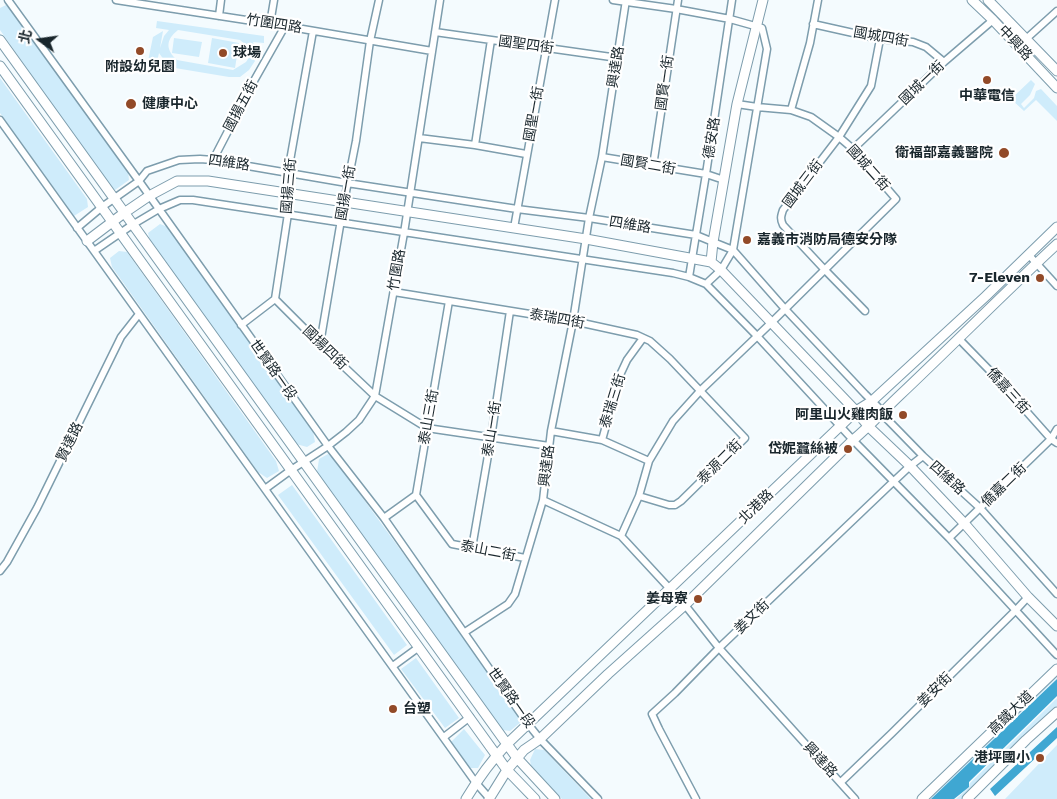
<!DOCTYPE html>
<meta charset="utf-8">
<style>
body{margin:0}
#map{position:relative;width:1057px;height:799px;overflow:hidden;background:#f4fbfe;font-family:"Work Sans","Noto Sans TC",sans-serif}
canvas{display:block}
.north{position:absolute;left:15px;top:15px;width:50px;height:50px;-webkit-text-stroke:4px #fff;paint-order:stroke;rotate:284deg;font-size:14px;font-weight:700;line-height:20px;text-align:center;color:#19262c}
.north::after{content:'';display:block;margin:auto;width:18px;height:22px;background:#19262c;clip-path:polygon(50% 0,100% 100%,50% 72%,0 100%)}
</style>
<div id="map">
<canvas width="1057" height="799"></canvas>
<div class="north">北</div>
</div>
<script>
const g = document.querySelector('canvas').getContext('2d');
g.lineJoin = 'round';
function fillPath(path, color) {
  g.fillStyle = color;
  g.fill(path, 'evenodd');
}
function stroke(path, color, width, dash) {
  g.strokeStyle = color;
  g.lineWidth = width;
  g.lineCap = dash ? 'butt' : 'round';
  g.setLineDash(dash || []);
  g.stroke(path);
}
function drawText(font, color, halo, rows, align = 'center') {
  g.font = font + ' "Work Sans","Noto Sans TC",sans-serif';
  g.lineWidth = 4.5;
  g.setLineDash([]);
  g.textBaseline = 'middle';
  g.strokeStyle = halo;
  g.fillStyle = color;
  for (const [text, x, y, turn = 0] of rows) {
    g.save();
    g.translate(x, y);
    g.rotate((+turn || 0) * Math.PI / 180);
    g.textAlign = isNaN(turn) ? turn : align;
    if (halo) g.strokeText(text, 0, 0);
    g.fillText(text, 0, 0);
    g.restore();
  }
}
fillPath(new Path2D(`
 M 6,5 L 13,12 L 92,121 C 100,121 103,124 105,131 L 128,171 L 129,180 L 115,190 L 106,183 L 0,30 L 0,8 Z
 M 157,21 L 264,36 L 264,43 L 253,42 L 257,51 L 257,58 L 249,70 L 240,77 L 229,77 L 169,67 L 159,53 L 157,62 L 148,61 L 153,37 L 163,31 L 160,48 L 164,36 L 169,30 L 156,28 ZM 178,30 L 240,40 L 247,46 L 250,56 L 246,62 L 233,70 L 177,60 C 166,50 165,40 178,30 Z
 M 174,38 L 202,42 L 199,57 L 172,53 Z
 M 212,38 L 239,43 L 235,68 L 208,63 Z
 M 0,78 L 87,199 L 88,207 L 74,216 L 0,113 Z
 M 1031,80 L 1035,84 L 1030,95 L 1021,104 L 1024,108 L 1034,98 L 1036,91 L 1041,89 L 1057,106 L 1057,121 L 1036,100 L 1024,111 L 1011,99 Z
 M 160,224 L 168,227 L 313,431 L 315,442 L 307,447 L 296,444 L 240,369 L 150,241 L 148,233 Z
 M 119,251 L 127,252 L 276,461 L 279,471 L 267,478 L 258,472 L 112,267 L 110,258 Z
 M 328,454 L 335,460 L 520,714 L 521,722 L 510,731 L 502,730 L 450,661 L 317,472 L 319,459 Z
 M 292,485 L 407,645 L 394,655 L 278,495 Z
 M 416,658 L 459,718 L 445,728 L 401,669 Z
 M 1057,674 L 1057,678 L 931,799 L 927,799 Z
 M 1057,698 L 1057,706 L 961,799 L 956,799 L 969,787 L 970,783 Z
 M 464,729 L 485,755 L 478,768 L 470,768 L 450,743 Z
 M 1057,745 L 1057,799 L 1005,799 Z
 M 535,749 L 544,750 L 591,799 L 562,799 L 531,766 L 530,760 Z`), '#cfecfb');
fillPath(new Path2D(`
 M 1057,679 L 1057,696 L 969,782 L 969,787 L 954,799 L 931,799 Z
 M 1057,727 L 1057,738 L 995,796 L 990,789 Z`), '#3fa7d2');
const street = new Path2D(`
 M 8,0 L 139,181 L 328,446 L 384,518 L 528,724 L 540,739 L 598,799
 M 116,0 L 285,26 L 432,51
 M 613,0 L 676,9 L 730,19 L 762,28 L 767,49 L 733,250 L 721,270 L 706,284
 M 626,0 L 602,157 L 589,218 L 573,321 L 551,431 L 543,500 L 621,536 L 670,589 L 685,605 L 719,648 L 855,799
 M 219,16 L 221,0
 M 270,24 L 274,0
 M 813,24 L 880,39 L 913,42 L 926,47 L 944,62
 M 435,32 L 618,58
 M 1026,39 L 1057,11
 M 737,104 L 757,107 L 791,110
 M 0,120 L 476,783 L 490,799
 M 419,138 L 475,145 L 526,154
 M 475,145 L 491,40
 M 853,149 L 944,62 L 993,20
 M 602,157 L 706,174 L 724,180
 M 213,160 L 255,79 L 285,26
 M 653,166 L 678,0
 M 77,228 L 102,207 L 139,181 L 147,171 L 179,160 L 200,159 L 213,160 L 347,183 L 517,209 L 589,218 L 696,235 L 713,242 L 733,250 L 785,309 L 865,394 L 882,411 L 885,417 L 923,456 L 980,508 L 1057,594
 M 514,228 L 555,0
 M 94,251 L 132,225 L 159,209 L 180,200 L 193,200 L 673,273 L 689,277 L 706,284 L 757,336 L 853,440 L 949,538 L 1054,652 L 1057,655
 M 1028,254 L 1057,286
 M 689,277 L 706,174 L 732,0
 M 394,292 L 573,321 L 637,335 L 650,341 L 670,359 L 745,438 L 681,501 L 675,505 L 669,505 L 639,496
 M 275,299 L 320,344 L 375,396 L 427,428 L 549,446
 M 865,311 L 824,269 L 783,225 C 780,219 781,216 783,210 L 839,137 L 871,86 L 880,39
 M 241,325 L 275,299 L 291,194 L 288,172 L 313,31
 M 959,339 L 994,375 L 1051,439 L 1057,443
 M 320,344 L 344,202 L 356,141 L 370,41 L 379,0
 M 551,431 L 602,440 L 649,461
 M 602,440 L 620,375 L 627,360 L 643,338
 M 265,489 L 291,470 L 328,446 L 346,432 L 359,420 L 375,396 L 404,233 L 440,0
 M 416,495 L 452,544 L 525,558
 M 384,518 L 416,495 L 449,301
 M 621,536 L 639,496 L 649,461 L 673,421 L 700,391 L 771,323 L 896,199 L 853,149 L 839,137 L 811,117 L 791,110 L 810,43 L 818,0
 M 949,538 L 1051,439 L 1057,429
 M 472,548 L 491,438 L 510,311
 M 0,571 L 7,562 L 37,508 L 121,337 L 139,314
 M 465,632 L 508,604 L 515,594 L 543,500
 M 393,666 L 419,647
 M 444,737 L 470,717
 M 841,782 L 892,733 L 1016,610 L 1028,597
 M 696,799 L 659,729 L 652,714 L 675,693 L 719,648 L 893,482 L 910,466 L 923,456`);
const secondary = new Path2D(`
 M 972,0 L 993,20 L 1057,88
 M 988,0 L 1057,71
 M 0,40 L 517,758 L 555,799
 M 0,66 L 507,770 L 535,799
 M 87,241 L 124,213 L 149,196 L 177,181 L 208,181 L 586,239 L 711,262 L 721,270 L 856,411 L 869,427 L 910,466 L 964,523 L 1028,597 L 1057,626
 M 711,262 L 713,242 L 737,104 L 763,0
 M 466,799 C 478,779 491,761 507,744 L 856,411 L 872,401 L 986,296 L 1057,227
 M 489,799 L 507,770 L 524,750 L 540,739 L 608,674 L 685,605 L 853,440 C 870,426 884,410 900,395 C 953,345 1004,293 1057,244
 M 922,799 L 1057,669
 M 967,799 L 1026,740 L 1057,712`);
stroke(street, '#7d9dad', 9);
stroke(secondary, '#7d9dad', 11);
stroke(street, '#fff', 6);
stroke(secondary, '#fff', 9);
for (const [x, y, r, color] of [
 [140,51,5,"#924a28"],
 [223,53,5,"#924a28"],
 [987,80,5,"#924a28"],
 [131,104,6,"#924a28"],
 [1004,153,6,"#924a28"],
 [747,240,5,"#924a28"],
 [1040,278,5,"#924a28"],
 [903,415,5,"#924a28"],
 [848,449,5,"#924a28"],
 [698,599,5,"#924a28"],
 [393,709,5,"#924a28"],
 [1040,758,5,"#924a28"]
]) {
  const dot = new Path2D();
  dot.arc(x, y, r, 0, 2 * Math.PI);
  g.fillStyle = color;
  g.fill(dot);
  stroke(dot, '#fff', 2);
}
drawText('14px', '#19262c', '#fff', [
 ["竹圍四路",274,24,9],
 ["國城四街",881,37,10],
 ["中興路",1015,43,47],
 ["國聖四街",526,45,8],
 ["興達路",616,67,-81],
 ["國賢一街",665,83,-82],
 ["國城一街",922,83,-44],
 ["國揚五街",241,106,-62],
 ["國聖一街",534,114,-80],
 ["德安路",712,138,-81],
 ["四維路",229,163,8],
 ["國賢二街",648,165,10],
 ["國城二街",868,168,48],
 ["國城三街",803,184,-53],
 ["國揚三街",289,186,-85],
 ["國揚一街",346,193,-80],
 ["四維路",630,225,9],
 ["竹圍路",397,270,-80],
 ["泰瑞四街",557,319,10],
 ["國揚四街",325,348,44],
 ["世賢路一段",273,370,55],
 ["僑嘉三街",1008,391,48],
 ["泰瑞三街",613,401,-73],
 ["泰山三街",429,417,-80],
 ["泰山一街",492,429,-81],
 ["賢達路",70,442,-64],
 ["泰源二街",720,462,-45],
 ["興達路",547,466,-83],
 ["四維路",947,478,42],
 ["僑嘉二街",1004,485,-44],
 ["北港路",756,507,-44],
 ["泰山二街",488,551,11],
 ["姜文街",752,617,-44],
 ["姜安街",935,690,-45],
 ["世賢路一段",511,698,55],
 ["高鐵大道",1011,713,-44],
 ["興達路",820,760,47]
]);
drawText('bold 14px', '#19262c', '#fff', [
 ["球場",233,53,"left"],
 ["附設幼兒園",140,67,"center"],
 ["中華電信",987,96,"center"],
 ["健康中心",142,104,"left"],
 ["衛福部嘉義醫院",993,153],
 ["嘉義市消防局德安分隊",757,240,"left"],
 ["7-Eleven",1030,278],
 ["阿里山火雞肉飯",893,415],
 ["岱妮蠶絲被",838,449],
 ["姜母寮",688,599],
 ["台塑",403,709,"left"],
 ["港坪國小",1030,758]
], 'right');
</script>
